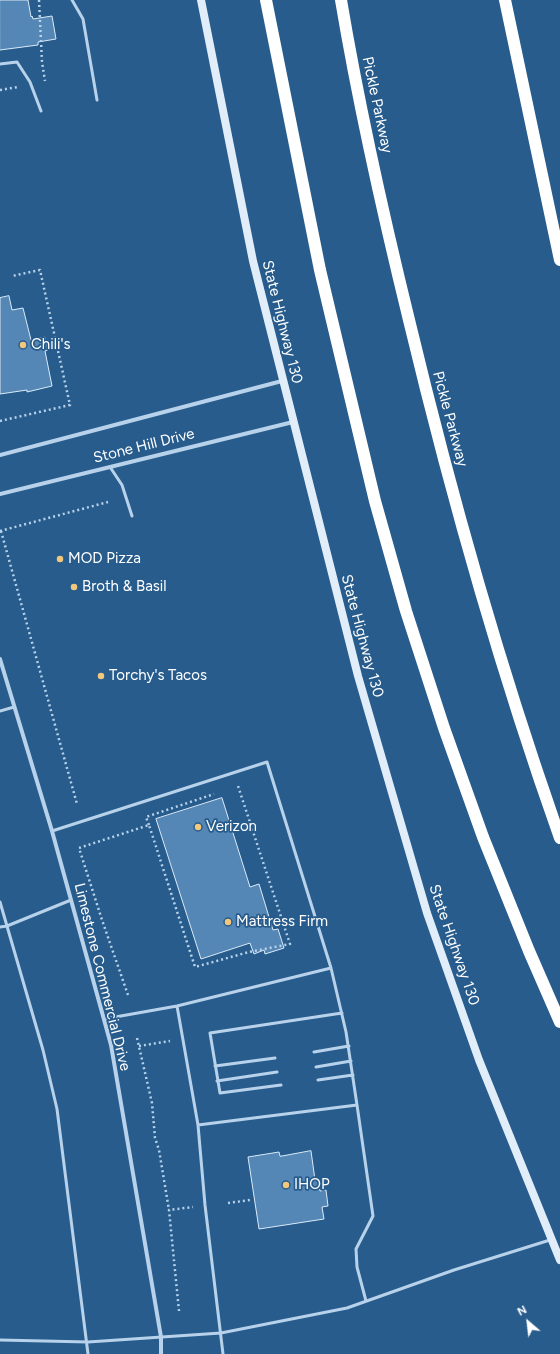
<!DOCTYPE html>
<style>
body{margin:0}
#map{position:relative;width:560px;height:1354px;overflow:hidden;background:#275c8d;font-family:Figtree,sans-serif}
canvas{display:block}
.north{position:absolute;left:508px;top:1302px;width:40px;height:40px;-webkit-text-stroke:3px #275c8d;paint-order:stroke;rotate:332deg;font-size:11px;font-weight:700;line-height:16px;text-align:center;color:#fff}
.north::after{content:'';display:block;margin:auto;width:14px;height:18px;background:#fff;clip-path:polygon(50% 0,100% 100%,50% 72%,0 100%)}
</style>
<div id="map">
<canvas width="560" height="1354"></canvas>
<div class="north">N</div>
</div>
<script>
const g = document.querySelector('canvas').getContext('2d');
g.lineJoin = 'round';
function fillPath(path, color) {
  g.fillStyle = color;
  g.fill(path, 'evenodd');
}
function stroke(path, color, width, dash) {
  g.strokeStyle = color;
  g.lineWidth = width;
  g.lineCap = dash ? 'butt' : 'round';
  g.setLineDash(dash || []);
  g.stroke(path);
}
function drawText(font, color, halo, rows, align = 'center') {
  g.font = font + ' Figtree,sans-serif';
  g.lineWidth = 3.5;
  g.setLineDash([]);
  g.textBaseline = 'middle';
  g.strokeStyle = halo;
  g.fillStyle = color;
  for (const [text, x, y, turn = 0] of rows) {
    g.save();
    g.translate(x, y);
    g.rotate((+turn || 0) * Math.PI / 180);
    g.textAlign = isNaN(turn) ? turn : align;
    if (halo) g.strokeText(text, 0, 0);
    g.fillText(text, 0, 0);
    g.restore();
  }
}
const building = new Path2D(`
 M 0,0 L 28,0 L 31,17 L 32,16 L 33,19 L 52,16 L 56,39 L 38,42 L 38,45 L 0,50 Z
 M 9,296 L 12,310 L 23,308 L 31,340 L 45,337 L 48,350 L 45,351 L 52,386 L 27,392 L 27,390 L 0,394 L 0,298 Z
 M 222,798 L 250,887 L 259,884 L 273,930 L 278,929 L 284,948 L 265,954 L 264,950 L 254,954 L 250,943 L 201,959 L 156,819 Z
 M 311,1151 L 315,1180 L 318,1180 L 320,1191 L 326,1190 L 328,1206 L 322,1207 L 324,1219 L 259,1229 L 248,1157 L 279,1152 L 280,1156 Z`);
fillPath(building, '#5487b5');
stroke(building, '#dbeaf8', 1);
stroke(new Path2D(`
 M 39,0 L 42,62 L 45,81
 M 0,90 L 18,87
 M 0,421 L 70,405 L 40,270 L 12,276
 M 0,531 L 108,502
 M 1,531 L 77,804
 M 149,825 L 146,817 L 214,794
 M 128,995 L 102,920 L 79,848 L 149,825 L 195,967 L 249,952 L 290,944 L 238,786 L 236,786
 M 137,1038 L 152,1103 L 155,1138 L 159,1150 L 169,1210
 M 139,1046 L 170,1041
 M 228,1203 L 250,1200
 M 179,1311 L 169,1210 L 193,1207`), '#b7d2ea', 2.5, [2, 3]);
stroke(new Path2D(`
 M 72,0 L 83,19 L 97,100
 M 0,64 L 17,62 L 30,82 L 41,111
 M 110,467 L 122,485 L 132,516
 M 0,711 L 14,707
 M 52,831 L 267,762 L 331,968 L 177,1006 L 104,1019
 M 0,902 L 43,1050 L 57,1109 L 88,1354
 M 0,927 L 7,926 L 71,900
 M 331,968 L 346,1032 L 357,1105
 M 177,1006 L 198,1125
 M 314,1052 L 349,1046
 M 215,1066 L 275,1058
 M 316,1067 L 351,1061
 M 318,1080 L 353,1075
 M 217,1081 L 277,1072
 M 281,1085 L 220,1093 L 210,1033 L 342,1013
 M 0,1340 L 88,1342 L 221,1333 L 347,1308 L 454,1270 L 550,1240
 M 223,1354 L 205,1205 L 198,1125 L 357,1105 L 373,1216 L 356,1249 L 357,1267 L 366,1301`), '#b7d2ea', 3);
stroke(new Path2D(`
 M 0,455 L 282,381
 M 0,494 L 293,422
 M 0,659 L 52,831 L 111,1045 L 161,1337 L 161,1354`), '#b7d2ea', 4);
stroke(new Path2D(`
 M 201,0 L 253,261 L 358,676 L 427,913 L 479,1060 L 560,1260`), '#e1edf9', 8);
stroke(new Path2D(`
 M 266,0 L 320,270 L 375,501 L 406,611 L 444,728 L 483,837 L 529,951 L 560,1022
 M 341,0 C 359,107 383,214 409,320 C 451,495 500,669 560,838
 M 505,0 L 560,260`), '#fff', 12);
for (const [x, y, r, color] of [
 [23,345,4,"#f3c77c"],
 [60,559,4,"#f3c77c"],
 [74,587,4,"#f3c77c"],
 [101,676,4,"#f3c77c"],
 [198,827,4,"#f3c77c"],
 [228,922,4,"#f3c77c"],
 [286,1185,4,"#f3c77c"]
]) {
  const dot = new Path2D();
  dot.arc(x, y, r, 0, 2 * Math.PI);
  g.fillStyle = color;
  g.fill(dot);
  stroke(dot, '#275c8d', 1.5);
}
drawText('15px', '#fff', '#275c8d', [
 ["Pickle Parkway",377,105,78],
 ["State Highway 130",282,322,76],
 ["Pickle Parkway",450,419,75],
 ["Stone Hill Drive",144,446,-14],
 ["State Highway 130",362,636,75],
 ["State Highway 130",454,945,71],
 ["Limestone Commercial Drive",102,977,76]
]);
drawText('15px', '#fff', '#275c8d', [
 ["Chili's",31,345],
 ["MOD Pizza",68,559],
 ["Broth & Basil",82,587],
 ["Torchy's Tacos",109,676],
 ["Verizon",206,827],
 ["Mattress Firm",236,922],
 ["IHOP",294,1185]
], 'left');
</script>
